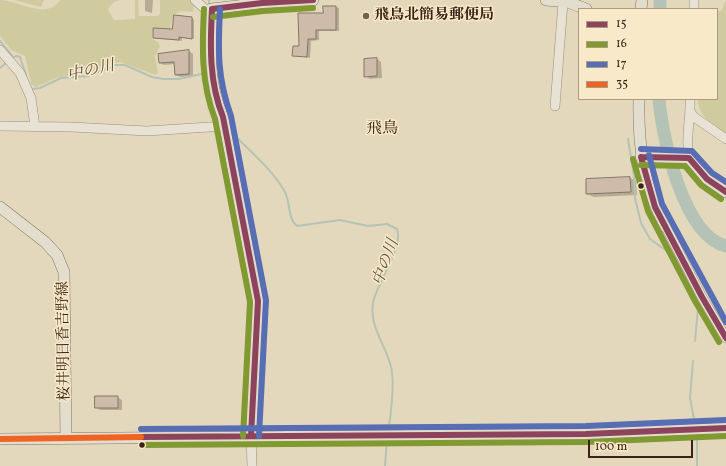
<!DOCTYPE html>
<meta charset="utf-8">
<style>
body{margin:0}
#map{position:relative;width:726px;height:466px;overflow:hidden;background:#e4d8bc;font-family:Vollkorn,serif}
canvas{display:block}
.legend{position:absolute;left:578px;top:8px;width:140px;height:92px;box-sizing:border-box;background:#f8eac9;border:1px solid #ac9a81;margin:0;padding:5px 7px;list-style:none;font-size:12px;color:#3b2116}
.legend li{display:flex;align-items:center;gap:8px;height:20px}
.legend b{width:20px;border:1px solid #ac9a81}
.scale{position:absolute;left:588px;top:440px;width:105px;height:18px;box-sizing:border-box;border:2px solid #3b2116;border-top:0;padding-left:5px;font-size:12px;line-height:14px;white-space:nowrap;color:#3b2116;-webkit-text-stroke:3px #f8eac9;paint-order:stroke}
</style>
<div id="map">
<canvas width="726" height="466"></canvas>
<ul class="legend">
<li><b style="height:5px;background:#8d435b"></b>15</li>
<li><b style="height:5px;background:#809930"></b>16</li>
<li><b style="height:5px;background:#576eb5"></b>17</li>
<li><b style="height:5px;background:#f06423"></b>35</li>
</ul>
<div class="scale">100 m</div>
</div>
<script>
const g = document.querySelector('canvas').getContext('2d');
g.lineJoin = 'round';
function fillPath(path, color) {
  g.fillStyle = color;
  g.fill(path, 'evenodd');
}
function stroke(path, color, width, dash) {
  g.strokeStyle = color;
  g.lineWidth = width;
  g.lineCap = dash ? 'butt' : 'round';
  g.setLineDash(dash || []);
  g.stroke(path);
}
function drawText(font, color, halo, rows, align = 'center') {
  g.font = font + ' Vollkorn,"Noto Serif JP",serif';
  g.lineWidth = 3;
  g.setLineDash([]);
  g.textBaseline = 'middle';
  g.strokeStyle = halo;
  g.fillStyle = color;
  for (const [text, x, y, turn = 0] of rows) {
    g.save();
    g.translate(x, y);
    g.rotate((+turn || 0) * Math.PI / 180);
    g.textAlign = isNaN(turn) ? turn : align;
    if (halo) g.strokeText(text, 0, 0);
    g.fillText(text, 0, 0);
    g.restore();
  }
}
fillPath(new Path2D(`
 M 0,0 C 18,0 47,21 60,0 L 120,0 L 114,2 L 108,9 L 109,12 L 114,20 L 135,19 L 135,0 L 138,0 L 139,16 L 158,16 L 160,14 L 160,0 L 191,0 L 194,6 L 193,12 L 182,11 L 173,15 L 170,28 L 152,28 L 152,39 L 158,42 L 160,46 L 155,56 L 158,73 L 156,75 L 120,62 L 112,63 L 93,72 L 56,78 L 36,87 L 31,84 L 25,56 L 11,50 L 0,36 Z
 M 14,0 L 44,0 L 41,7 Z
 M 726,0 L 726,134 C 713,125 698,116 698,99 L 717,99 L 717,12 L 722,10 Z`), '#d0cb9f');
fillPath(new Path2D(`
 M 145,0 L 153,0 L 152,13 L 145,11 Z
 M 336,7 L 339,8 L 339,31 L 319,31 L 319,40 L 311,41 L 310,58 L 293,55 L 324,14 Z
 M 192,18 L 194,20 L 194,39 L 182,38 L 182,41 L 154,38 L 173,30 Z
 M 189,51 L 193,54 L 193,76 L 180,77 L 176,75 L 175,64 L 164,65 L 160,63 L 159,55 Z
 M 377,59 L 381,62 L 382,78 L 370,79 L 365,76 Z
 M 630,178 L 636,181 L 637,195 L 594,197 L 587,194 L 587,180 Z
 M 117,397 L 122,400 L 122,410 L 100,410 L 96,407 Z`), '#0003');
stroke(new Path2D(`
 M 209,0 L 209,5
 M 0,41 L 13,57
 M 11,58 L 17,56 L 20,57 L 26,75
 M 0,68 L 7,62
 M 31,89 L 40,88 L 61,78 L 89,76 L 115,65 L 125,65 L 152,77 L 163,79 L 179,79 L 206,73 L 207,77
 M 210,97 L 212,109 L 218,117
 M 231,132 C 249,150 272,169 285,192 C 290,201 288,220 297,226 L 340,220 L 368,226 L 387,224 L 397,229 C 404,247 377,282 373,303 C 369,327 386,345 391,367 C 395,381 391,416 388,432
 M 628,139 L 634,176 L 635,198 L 641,223 L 650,239 L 674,256 L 695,297 L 698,308 L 695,341
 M 693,361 L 690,398 L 694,419
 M 697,437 L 697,466
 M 385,466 L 387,440`), '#b4c3b6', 2);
stroke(new Path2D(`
 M 660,9 L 660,0
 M 659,99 C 662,136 683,236 726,246`), '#b4c3b6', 13);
const building = new Path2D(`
 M 323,6 L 336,6 L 336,30 L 316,30 L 316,39 L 308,39 L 307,57 L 292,56 L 293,46 L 299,46 L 298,13 L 323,13 Z
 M 174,15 L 192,17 L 192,39 L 179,37 L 179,40 L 153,38 L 153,28 L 172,29 Z
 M 189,50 L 189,74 L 175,75 L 174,62 L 159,63 L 158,54 Z
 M 377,58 L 377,76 L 364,77 L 364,59 Z
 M 630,177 L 631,192 L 586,194 L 586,179 Z
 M 95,396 L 118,396 L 118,408 L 95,408 Z`);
fillPath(building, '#cfbbaa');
stroke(building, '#807667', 1);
const minor = new Path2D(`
 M 195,0 L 205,9 L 212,9
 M 694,9 L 694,0
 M 0,50 L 20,73 L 31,98 L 35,127
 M 555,106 L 563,2
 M 691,113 L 694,117 L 726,139
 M 0,126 L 71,127 L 147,131 L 225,126
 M 689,158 C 685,136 691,120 690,99
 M 666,227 L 702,297 L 726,338
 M 251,436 L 252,466`);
const major = new Path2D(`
 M 546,0 L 568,2 L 586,9
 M 641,9 L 642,0
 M 639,99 C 638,145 643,187 666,227
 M 641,157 L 689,158 L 707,179 L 726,192
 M 0,207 L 45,242 L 57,255 L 64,272 L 66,438
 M 251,436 L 258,301 L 223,117 C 207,83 210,46 212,9 L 262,3 L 313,0
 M 0,439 L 586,434 L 726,428`);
stroke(minor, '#988e7e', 10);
stroke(major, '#807667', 12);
stroke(minor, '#e8e2d4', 9);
stroke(major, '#e3ddcd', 11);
stroke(new Path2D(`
 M 212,9 C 210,46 209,82 223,117 L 258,301 L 251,436
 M 212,9 L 262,3 L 313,0
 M 641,157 L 655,207 L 702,297 L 726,338
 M 641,157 L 689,158 L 707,179 L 726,192
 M 141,437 L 586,434 L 726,428`), '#8d435b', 6);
stroke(new Path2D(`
 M 204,9 C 202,47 201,83 215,119 L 250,302 L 243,436
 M 213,17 L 263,11 L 313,8
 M 633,159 L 648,211 L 695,301 L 719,342
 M 641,165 L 685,166 L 701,185 L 721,199
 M 141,445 L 586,442 L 726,436`), '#809930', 6);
stroke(new Path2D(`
 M 220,9 C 218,50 217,77 231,116 L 266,300 L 259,436
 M 641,149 L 692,151 L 712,173 L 726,182
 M 649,155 L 662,204 L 726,322
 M 141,429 L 586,426 L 726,420`), '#576eb5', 6);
stroke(new Path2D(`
 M 0,439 L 141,437`), '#f06423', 6);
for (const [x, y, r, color] of [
 [366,16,4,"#766150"],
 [641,186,3.5,"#3b2116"],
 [142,445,3.5,"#3b2116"]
]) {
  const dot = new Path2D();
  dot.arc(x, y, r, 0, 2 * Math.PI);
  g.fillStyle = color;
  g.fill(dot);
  stroke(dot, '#f8eac9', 1.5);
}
drawText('bold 15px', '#3b2116', '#f8eac9', [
 ["飛鳥北簡易郵便局",374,16]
], 'left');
drawText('15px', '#3b2116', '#f8eac9', [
 ["桜井明日香吉野線",65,341,-91]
]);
drawText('italic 16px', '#594f45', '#f8eac9', [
 ["中の川",91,72,-13],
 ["中の川",387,263,-70]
]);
drawText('16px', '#3b2116', '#f8eac9', [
 ["飛鳥",382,130]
]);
</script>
